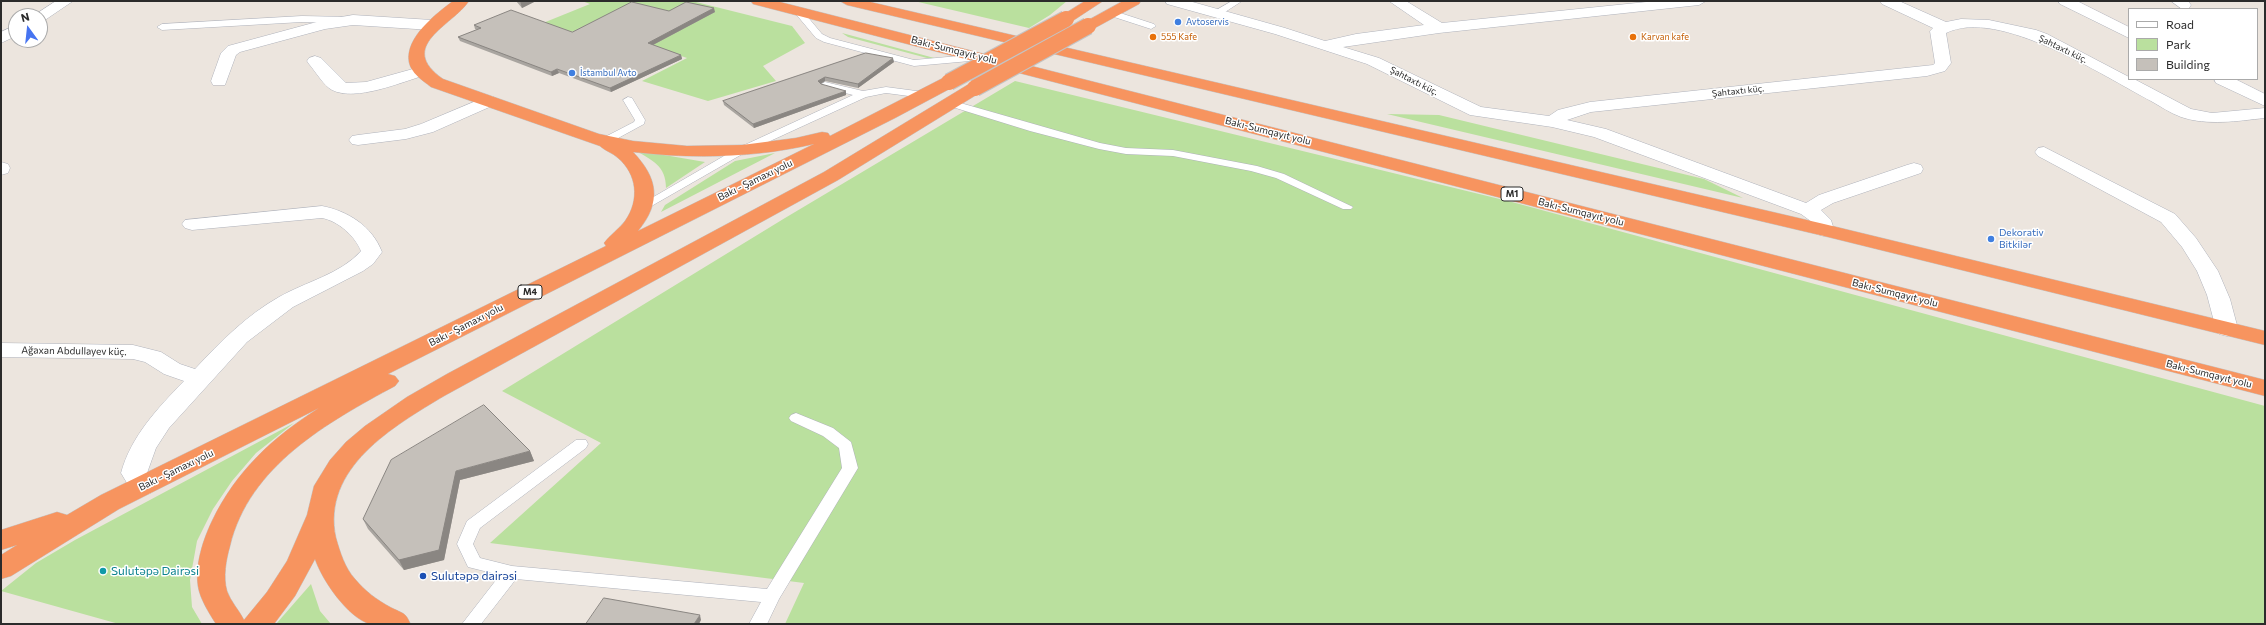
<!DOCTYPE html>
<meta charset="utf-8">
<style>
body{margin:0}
#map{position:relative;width:2266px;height:625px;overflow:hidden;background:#ece5de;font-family:Commissioner,sans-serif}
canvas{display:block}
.frame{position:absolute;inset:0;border:2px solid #2b2b2b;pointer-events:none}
.legend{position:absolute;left:2128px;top:8px;width:130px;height:72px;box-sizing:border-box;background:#fff;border:1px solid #aaa;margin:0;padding:5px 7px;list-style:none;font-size:12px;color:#2b2b2b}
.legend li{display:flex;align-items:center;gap:8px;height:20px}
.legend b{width:20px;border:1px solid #aaa}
.north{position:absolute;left:8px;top:8px;width:40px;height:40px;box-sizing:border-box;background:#fff;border:1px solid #aaa;border-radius:50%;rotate:345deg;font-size:11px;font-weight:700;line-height:16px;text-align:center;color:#2b2b2b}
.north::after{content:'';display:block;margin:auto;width:14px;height:18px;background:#4674f1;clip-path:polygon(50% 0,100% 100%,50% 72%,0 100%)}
</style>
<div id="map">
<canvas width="2266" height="625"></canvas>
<div class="frame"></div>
<ul class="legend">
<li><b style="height:5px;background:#fff"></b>Road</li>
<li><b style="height:11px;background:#bae09e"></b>Park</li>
<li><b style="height:11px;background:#c5c0ba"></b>Building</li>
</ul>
<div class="north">N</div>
</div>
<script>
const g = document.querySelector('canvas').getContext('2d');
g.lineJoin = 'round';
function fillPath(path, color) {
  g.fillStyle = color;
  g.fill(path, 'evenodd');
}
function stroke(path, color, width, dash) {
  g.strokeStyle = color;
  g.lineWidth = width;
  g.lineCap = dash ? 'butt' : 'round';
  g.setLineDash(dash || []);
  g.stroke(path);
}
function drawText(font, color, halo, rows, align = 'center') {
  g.font = font + ' Commissioner,sans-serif';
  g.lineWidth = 3;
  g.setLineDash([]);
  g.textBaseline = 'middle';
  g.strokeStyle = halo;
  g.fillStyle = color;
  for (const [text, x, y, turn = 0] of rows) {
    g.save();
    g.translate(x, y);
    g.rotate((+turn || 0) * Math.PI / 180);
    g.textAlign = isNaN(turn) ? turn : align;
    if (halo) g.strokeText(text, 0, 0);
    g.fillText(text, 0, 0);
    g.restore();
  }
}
fillPath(new Path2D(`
 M 582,1 L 692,1 L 792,26 L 805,43 L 763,66 L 776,81 L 708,101 L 642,81 L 687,58 L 632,39 L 614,46 L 543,23 L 590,4 Z
 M 914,1 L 1067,1 L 1050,15 L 1029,28 Z
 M 842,33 L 938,59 L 927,58 L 848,37 Z
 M 1015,81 L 1512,202 L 2265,406 L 2265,624 L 785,624 L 804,583 L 490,543 L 601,443 L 502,391 L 785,218 Z
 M 1387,114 L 1439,115 L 1704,179 L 1743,198 Z
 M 635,150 L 705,162 L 666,188 C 666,165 652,161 635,150 Z
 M 775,153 L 661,212 L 665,205 L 735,161 Z
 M 294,423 L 256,453 L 232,481 L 213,509 L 197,541 L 190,580 L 192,607 L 202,624 L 119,624 L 1,591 L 36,563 L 75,540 Z
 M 311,584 L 320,611 L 331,624 L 276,624 Z`), '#bae09e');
const lane = new Path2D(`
 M 1232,1 L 1242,1 L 1219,16 L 1213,16 L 1213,12 Z
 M 795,9 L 801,9 L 822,34 L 830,38 L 914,60 L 981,54 L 986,57 L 981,60 L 914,66 L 824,42 L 816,38 L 795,13 Z
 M 1111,10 L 1154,24 L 1156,26 L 1151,29 L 1108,15 L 1108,11 Z
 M 302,16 L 348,17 L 352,20 L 348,23 L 302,22 L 162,30 L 157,27 L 162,24 Z
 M 825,82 L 863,91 L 886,87 L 924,92 L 929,95 L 924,98 L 886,93 L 866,97 L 744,153 L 648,208 L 644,209 L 638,206 L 736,149 L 853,95 L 822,87 L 820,85 Z
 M 628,97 L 632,98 L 645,120 L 644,124 L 609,143 L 601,143 L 601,139 L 634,122 L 635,120 L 623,100 Z
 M 950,100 L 1100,143 L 1126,148 L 1173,150 L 1257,166 L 1284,174 L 1353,207 L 1351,209 L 1343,209 L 1276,178 L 1251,171 L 1173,156 L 1126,154 L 1099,149 L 1030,131 L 946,105 L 945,103 Z
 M 796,413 L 833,428 L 851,442 L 858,468 L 779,599 L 767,624 L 749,624 L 761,602 L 516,579 L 481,624 L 462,624 L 500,575 L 468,567 L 457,544 L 467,521 L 576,440 L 586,440 L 588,444 L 586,448 L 480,528 L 473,544 L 480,558 L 512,566 L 767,589 L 842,468 L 839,448 L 823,436 L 791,421 L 789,418 L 791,415 Z`);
const street = new Path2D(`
 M 56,1 L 73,1 L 45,20 L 40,22 L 40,16 L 33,16 Z
 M 1165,1 L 1189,1 L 1285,28 L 1325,41 L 1356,34 L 1424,25 L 1389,1 L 1406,1 L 1442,23 L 1656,1 L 1706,1 L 1699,5 L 1439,33 L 1343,47 L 1379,58 L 1481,107 L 1549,116 L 1558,110 L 1590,102 L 1933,65 L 1935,63 L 1930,31 L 1933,28 L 1882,4 L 1880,1 L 1899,1 L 1946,22 L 1961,19 L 1989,20 L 2036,30 L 2047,34 L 2129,77 L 2129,79 L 2134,79 L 2191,109 L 2212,113 L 2265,108 L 2265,118 C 2237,121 2208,126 2181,117 C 2170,113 2160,106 2151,101 C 2103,76 1999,7 1946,33 L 1951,63 L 1945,71 L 1927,76 L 1591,112 L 1567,120 L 1606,129 L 1806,203 L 1819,195 L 1907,165 L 1914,163 L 1921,165 L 1923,169 L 1921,173 L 1833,203 L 1821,210 L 1831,220 L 1834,230 L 1831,234 L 1824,236 L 1817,234 L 1812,222 L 1801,214 L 1594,137 L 1552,127 L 1470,115 L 1367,64 L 1275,34 L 1167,4 Z
 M 2058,1 L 2077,1 L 2129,27 L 2129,38 L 2060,4 Z
 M 2171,1 L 2188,1 L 2191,5 L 2189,8 L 2182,9 Z
 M 353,15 L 432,20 L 437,22 L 440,25 L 437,28 L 432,30 L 353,25 L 325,29 L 240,52 L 236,55 L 225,85 L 213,85 L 211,81 L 221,53 L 228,46 L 324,20 Z
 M 16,25 L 16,36 L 1,43 L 1,32 Z
 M 315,56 L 321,58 L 346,83 L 366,82 L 420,67 L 426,69 L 428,72 L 426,75 C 401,82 356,102 332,90 C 324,86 316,72 309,64 L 307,61 L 309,58 Z
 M 2214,79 L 2235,79 L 2265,94 L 2265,106 L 2216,83 Z
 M 488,96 L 494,97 L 497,101 L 494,105 L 433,132 L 406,139 L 358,145 L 352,144 L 349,140 L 352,136 L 358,135 L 405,129 L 421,124 Z
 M 2044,147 L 2175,214 L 2196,238 L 2218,271 L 2230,299 L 2238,329 L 2235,334 L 2227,336 L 2219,334 L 2216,329 L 2207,295 L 2197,271 L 2182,247 L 2161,222 L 2038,156 L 2035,152 L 2038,148 Z
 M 1,162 L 8,164 L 10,168 L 8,173 L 1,175 Z
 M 322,206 C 348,211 372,226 382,252 L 373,264 L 363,271 L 293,307 L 247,342 L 169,428 L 156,448 L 147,473 L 155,486 L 151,493 L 142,495 L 133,493 L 121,473 C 131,436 158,408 184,381 L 164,374 L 145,362 L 133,359 L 1,357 L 1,343 L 133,345 L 161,352 L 180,364 L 195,369 C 220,342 247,315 279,297 C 305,282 341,274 361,251 C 355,236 338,221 322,218 L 192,230 L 185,228 L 182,224 L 185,220 Z`);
const highway = new Path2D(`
 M 453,1 L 469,1 C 452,26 396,46 443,79 L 599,134 L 633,141 L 687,146 L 742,145 L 796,138 L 822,132 L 828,133 L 830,136 L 943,78 L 955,78 L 957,82 L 955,86 L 895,118 L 388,374 L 395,376 L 399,381 L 395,386 C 328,422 249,466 230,546 C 226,560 223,577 227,591 C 231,602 239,610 244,620 L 267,592 L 287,561 L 307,515 L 314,486 L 330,460 L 346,442 L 365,426 L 407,397 L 447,374 L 824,172 L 969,84 L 981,84 L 983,88 L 981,92 L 838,180 L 444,396 C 394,426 321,468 336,538 C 340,552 345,568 355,579 C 365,591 377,600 390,607 C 395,610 403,612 406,616 C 408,618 409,622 411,624 C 398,624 382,625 370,624 C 348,618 322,580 315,559 L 295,596 L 274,624 L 216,624 C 209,613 200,599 198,586 C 195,564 203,540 212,521 C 236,471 273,437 319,408 L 119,509 L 11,576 L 1,579 L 1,555 L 17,545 L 1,550 L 1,530 L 57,512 L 67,515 L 101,495 L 606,246 L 604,243 C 610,235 619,229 625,221 C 640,200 637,174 618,158 C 613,153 605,151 600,146 L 431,87 C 422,80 411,73 409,62 C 405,37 436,14 453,1 ZM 814,144 L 638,231 C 662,202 658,178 633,152 C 694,159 754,158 814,144 Z
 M 751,1 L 776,1 L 2265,380 L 2265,396 L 753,4 Z
 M 840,1 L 866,1 L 1824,224 L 2265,331 L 2265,345 L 1824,236 L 847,5 Z
 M 1085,1 L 1103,1 L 1071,22 L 1061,22 L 1058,19 L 1061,16 Z
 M 1123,1 L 1141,1 L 1139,4 L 1093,29 L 1083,29 L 1080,26 L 1083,23 Z`);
stroke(lane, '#afb2bb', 1);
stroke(street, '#afb2bb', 1);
stroke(highway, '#c4c4c4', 1);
fillPath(lane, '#fff');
fillPath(street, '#fff');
fillPath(highway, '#f7945f');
const highwayBridge = new Path2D(`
 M 949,82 L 1066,19
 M 975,88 L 1088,26`);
stroke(highwayBridge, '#c4c4c4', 18, []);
stroke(highwayBridge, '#f7945f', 16);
fillPath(new Path2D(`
 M 516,1 L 536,1 L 522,8 Z
 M 669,11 L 715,12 L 653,45 L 681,55 L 682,59 L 611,92 L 559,73 L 552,76 L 460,41 L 458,37 L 477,30 L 475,29 L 474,25 L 572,32 Z
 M 866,53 L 894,62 L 858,88 L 825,81 L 820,84 L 846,95 L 754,128 L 724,105 L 723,101 Z
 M 530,451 L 534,461 L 460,480 L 444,560 L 404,570 L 368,529 L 363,519 Z`), '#a9a5a0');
fillPath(new Path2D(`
 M 520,1 L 536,1 L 522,8 Z
 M 714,8 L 715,12 L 649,47 L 648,43 Z
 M 681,55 L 682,59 L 611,92 L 610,88 Z
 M 893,58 L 894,62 L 858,88 L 858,84 Z
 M 557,69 L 559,73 L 552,76 L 551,72 Z
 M 825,77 L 825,81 L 819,85 L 818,81 Z
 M 846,91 L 846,95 L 754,128 L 753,124 Z
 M 530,451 L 534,461 L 460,480 L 444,560 L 404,570 L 399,560 L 456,471 Z
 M 700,615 L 701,620 L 699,624 L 694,624 Z`), '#8a8682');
const building = new Path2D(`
 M 632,2 L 669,11 L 686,2 L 714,8 L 648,43 L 681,55 L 610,88 L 557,69 L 551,72 L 458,37 L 481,28 L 474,25 L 511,10 L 572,32 Z
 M 866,53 L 893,58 L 858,84 L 825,77 L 818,81 L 821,84 L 846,91 L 753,124 L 723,101 Z
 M 484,405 L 530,451 L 456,471 L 439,550 L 399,560 L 363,519 L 391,460 Z
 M 604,598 L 700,615 L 694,624 L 586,624 Z`);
fillPath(building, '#c5c0ba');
stroke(building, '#8a8682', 1);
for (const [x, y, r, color] of [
 [1178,22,4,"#3f7fe0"],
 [1153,37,4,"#e8710a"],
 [1633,37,4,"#e8710a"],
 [572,73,4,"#3f7fe0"],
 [1991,239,4,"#3f7fe0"],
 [103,571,4,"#0f9aa8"],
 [423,576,4,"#1a4fb4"]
]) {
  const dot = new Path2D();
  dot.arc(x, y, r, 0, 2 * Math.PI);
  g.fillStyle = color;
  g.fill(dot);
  stroke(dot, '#fff', 1.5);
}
drawText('9px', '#366cbe', '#fff', [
 ["Avtoservis",1186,22],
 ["İstambul Avto",580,73]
], 'left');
drawText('9px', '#c56008', '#fff', [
 ["555 Kafe",1161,37],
 ["Karvan kafe",1641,37]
], 'left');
drawText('9px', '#2b2b2b', '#fff', [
 ["Şahtaxtı küç.",2063,49,26],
 ["Şahtaxtı küç.",1414,81,27],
 ["Şahtaxtı küç.",1738,91,-6]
]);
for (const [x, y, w] of [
 [1512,194,22],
 [530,292,24]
]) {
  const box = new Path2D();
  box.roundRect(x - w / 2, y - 7, w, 14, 3);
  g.fillStyle = '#fff';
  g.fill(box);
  stroke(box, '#2b2b2b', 1);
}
drawText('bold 9px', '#2b2b2b', null, [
 ["M1",1512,194],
 ["M4",530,292]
]);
drawText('10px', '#2b2b2b', '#fff', [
 ["Bakı-Sumqayıt yolu",954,50,14],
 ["Bakı-Sumqayıt yolu",1268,131,14],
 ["Bakı - Şamaxı yolu",755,180,-26],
 ["Bakı-Sumqayıt yolu",1581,212,14],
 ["Bakı-Sumqayıt yolu",1895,293,14],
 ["Bakı - Şamaxı yolu",466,325,-27],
 ["Ağaxan Abdullayev küç.",74,351,1],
 ["Bakı-Sumqayıt yolu",2209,374,14],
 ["Bakı - Şamaxı yolu",176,470,-26]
]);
drawText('10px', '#366cbe', '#fff', [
 ["Dekorativ",1999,233],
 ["Bitkilər",1999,245]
], 'left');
drawText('12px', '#0d838f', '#fff', [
 ["Sulutəpə Dairəsi",111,571]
], 'left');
drawText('12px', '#164399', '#fff', [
 ["Sulutəpə dairəsi",431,576]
], 'left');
</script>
